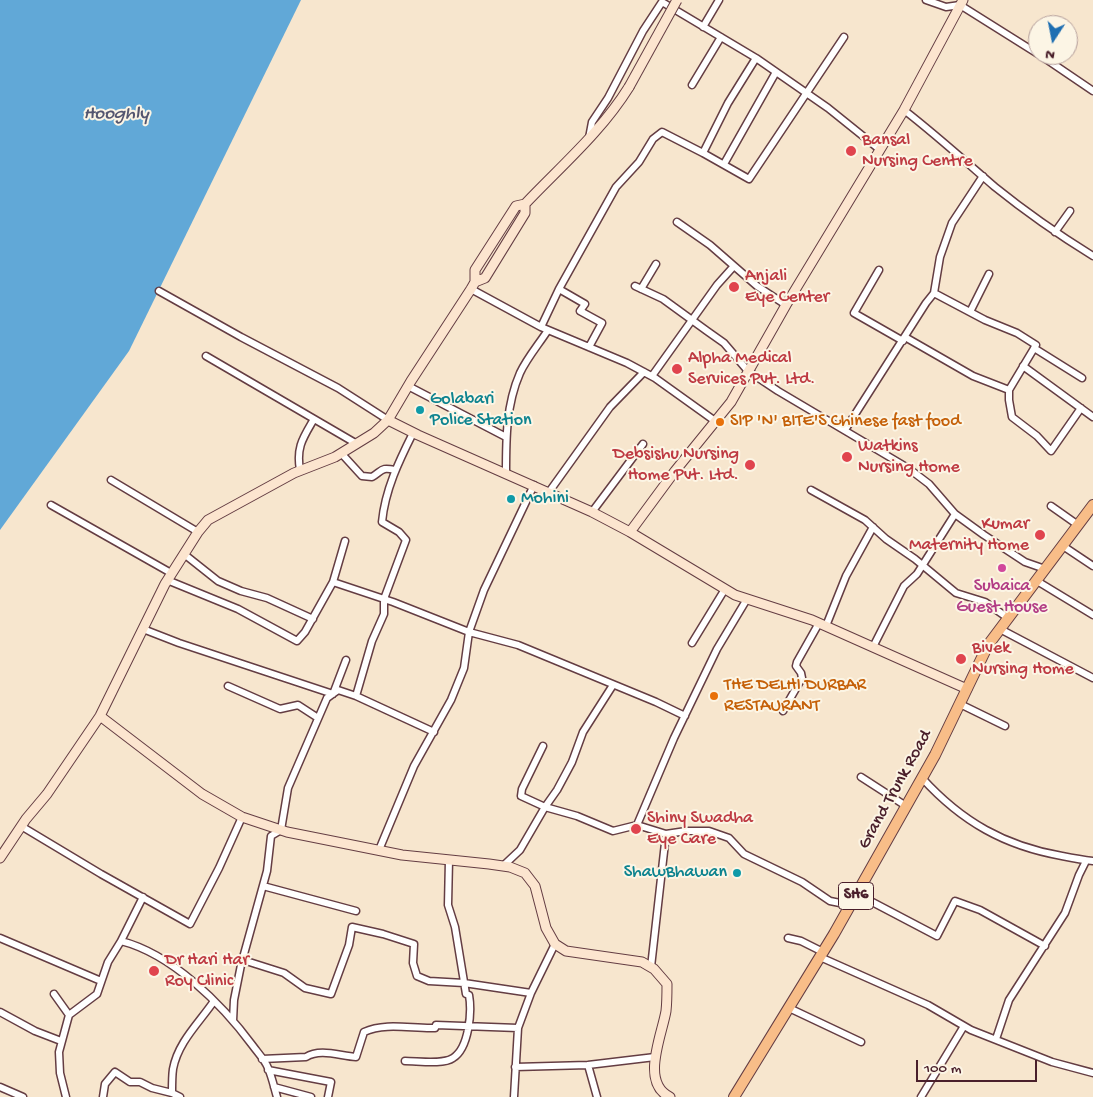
<!DOCTYPE html>
<style>
body{margin:0}
#map{position:relative;width:1093px;height:1097px;overflow:hidden;background:#f7e6ce;font-family:"Gochi Hand",sans-serif}
canvas{display:block}
.north{position:absolute;left:1028px;top:15px;width:50px;height:50px;box-sizing:border-box;background:#fcf5e5;border:1px solid #b59f9b;border-radius:50%;rotate:191deg;font-size:14px;font-weight:700;line-height:20px;text-align:center;color:#4a1f2b}
.north::after{content:'';display:block;margin:auto;width:18px;height:22px;background:#1f6fb2;clip-path:polygon(50% 0,100% 100%,50% 72%,0 100%)}
.scale{position:absolute;left:916px;top:1060px;width:121px;height:22px;box-sizing:border-box;border:2px solid #4a1f2b;border-top:0;padding-left:6px;font-size:15px;line-height:18px;white-space:nowrap;color:#4a1f2b;-webkit-text-stroke:4px #fcf5e5;paint-order:stroke}
</style>
<div id="map">
<canvas width="1093" height="1097"></canvas>
<div class="north">N</div>
<div class="scale">100 m</div>
</div>
<script>
const g = document.querySelector('canvas').getContext('2d');
g.lineJoin = 'round';
function fillPath(path, color) {
  g.fillStyle = color;
  g.fill(path, 'evenodd');
}
function stroke(path, color, width, dash) {
  g.strokeStyle = color;
  g.lineWidth = width;
  g.lineCap = dash ? 'butt' : 'round';
  g.setLineDash(dash || []);
  g.stroke(path);
}
function drawText(font, color, halo, rows, align = 'center') {
  g.font = font + ' "Gochi Hand",sans-serif';
  g.lineWidth = 4;
  g.setLineDash([]);
  g.textBaseline = 'middle';
  g.strokeStyle = halo;
  g.fillStyle = color;
  for (const [text, x, y, turn = 0] of rows) {
    g.save();
    g.translate(x, y);
    g.rotate((+turn || 0) * Math.PI / 180);
    g.textAlign = isNaN(turn) ? turn : align;
    if (halo) g.strokeText(text, 0, 0);
    g.fillText(text, 0, 0);
    g.restore();
  }
}
fillPath(new Path2D(`
 M 0,0 L 301,0 L 129,351 L 0,530 Z`), '#61a8d7');
const street = new Path2D(`
 M 926,0 L 946,7 L 960,5 L 1038,54
 M 703,27 L 719,0
 M 1040,55 L 1093,91
 M 756,58 L 728,103 L 703,153 L 749,179 L 844,37
 M 692,85 L 721,37
 M 904,110 C 935,134 965,161 995,187 C 1026,212 1059,235 1093,256
 M 589,138 L 592,122 L 608,98 L 643,31 L 662,2 L 756,58 L 828,108 L 879,149
 M 724,164 L 776,72
 M 677,222 L 710,245 L 757,286 L 786,305
 M 1055,232 L 1070,211
 M 879,270 L 854,313 L 903,341
 M 635,286 L 663,299 L 707,331 L 724,343 L 748,371 L 778,391 L 908,468 L 929,484 L 955,514 L 984,535 L 1025,562 L 1045,569
 M 471,289 L 541,327 L 627,363 L 655,378 L 715,421
 M 559,289 L 585,304 L 580,311 L 602,323 L 589,347
 M 641,289 L 656,264
 M 159,291 L 241,337 L 338,388 L 388,420
 M 934,293 L 940,257 L 952,223 L 983,176
 M 970,312 L 989,274
 M 541,327 L 559,289 L 616,187 L 639,162 L 653,139 L 662,132 L 703,153
 M 1034,348 L 1082,378
 M 206,356 L 357,444
 M 1023,366 L 1093,417
 M 652,376 L 717,285 L 734,266
 M 408,386 L 506,437
 M 1009,390 L 1009,400 L 1012,417 L 1037,436 L 1051,451 L 1081,408
 M 845,430 L 926,303 L 934,293 L 985,320 L 1017,333 L 1036,345 L 1009,390 L 973,376 L 905,337
 M 341,453 L 362,476 L 372,477 C 383,470 381,467 395,470
 M 300,470 C 296,447 303,438 314,419
 M 506,473 C 506,439 506,405 520,373 C 527,358 539,344 548,330
 M 111,480 L 198,532
 M 811,490 L 865,520 L 886,539 L 915,559 L 956,593 L 985,602 L 1008,618
 M 549,492 L 610,407 L 644,372
 M 51,505 L 171,573
 M 1051,506 L 1078,525
 M 592,512 L 643,444
 M 1063,546 L 1093,566
 M 184,554 L 218,581 L 241,591 L 267,598 L 313,619
 M 167,580 L 238,609 L 297,641 L 305,632 L 333,582 L 345,541
 M 1037,581 L 1093,615
 M 333,582 L 393,602 L 469,632 L 518,645 L 656,702 L 685,716
 M 826,626 L 846,576 L 873,527
 M 143,629 L 179,643 L 333,694 L 346,660
 M 1000,629 L 1093,678
 M 692,643 L 725,589
 M 873,647 L 904,586 L 917,574 L 955,514
 M 228,686 L 280,709 L 298,705 L 318,718
 M 356,696 L 372,641 L 384,614 L 384,599 L 406,540 L 399,532 L 382,522 C 385,490 399,461 413,433
 M 960,704 L 1005,726
 M 783,711 L 802,678 L 801,673 L 796,666 L 797,662 L 819,623
 M 543,746 L 522,789 L 521,796 L 545,807 L 557,790 L 572,762 L 583,732 L 613,685
 M 861,777 L 906,806
 M 922,778 C 962,822 1005,846 1062,856 C 1072,858 1083,860 1093,861
 M 637,825 L 674,738 L 717,649 L 747,599
 M 21,826 L 101,874 L 190,924 L 219,868 L 242,817
 M 666,834 L 686,831 L 709,831 L 729,838 L 744,854 L 802,882 L 830,901 L 850,905
 M 379,850 L 414,766 L 451,700 L 464,668 L 469,632 L 484,590 L 534,485
 M 503,866 L 520,850 L 545,807 L 577,816 L 613,831 L 637,825 L 666,834 L 651,967
 M 263,886 L 356,911
 M 857,894 L 937,936 L 955,901 L 980,910 L 1045,946
 M 0,938 L 101,981
 M 788,938 L 801,941 L 823,952
 M 121,941 L 143,897
 M 820,957 L 928,1005 L 971,1030 L 1052,1062 L 1093,1073
 M 243,960 L 284,973 L 305,988 L 331,994 L 349,945 L 352,927 L 383,934 L 414,944 L 413,963 L 417,976 L 429,981 L 464,983 L 531,993
 M 54,994 L 69,1015
 M 789,1008 L 861,1042
 M 0,1012 L 35,1031 L 61,1041
 M 233,1021 L 234,1000 L 241,965 L 267,871 L 271,836 L 281,830 L 288,788 L 327,698 L 338,690 L 356,696 L 434,732
 M 996,1039 L 1009,1000 L 1065,913 L 1079,875 L 1086,861
 M 262,1059 L 306,1057 C 320,1048 340,1056 356,1057 L 364,1032 C 386,1022 412,1029 435,1028 L 436,1025 L 518,1028
 M 405,1061 C 418,1061 443,1065 453,1058 C 469,1048 472,1012 469,995 L 466,994 L 455,927 L 448,905 L 449,860
 M 588,1065 L 597,1097
 M 515,1067 L 588,1065 L 655,1057
 M 268,1070 L 331,1082 L 328,1097
 M 0,1087 L 23,1097
 M 274,1087 L 311,1097
 M 172,1093 C 172,1085 172,1076 173,1069 C 178,1042 199,1023 214,1001
 M 66,1097 L 60,1073 L 59,1052 L 69,1015 L 97,994 L 108,962 L 121,941 C 172,954 222,1004 253,1046 C 258,1053 265,1060 268,1068 C 272,1077 274,1087 277,1097
 M 103,1097 L 105,1084 L 115,1072 L 130,1082 L 140,1082 L 152,1088 L 172,1093 L 180,1097
 M 514,1097 L 518,1028 L 531,993 L 555,944
 M 921,1097 L 964,1026`);
const secondary = new Path2D(`
 M 475,282 L 485,278 L 525,213 L 525,204
 M 388,420 L 418,435 L 592,512 L 630,532 L 735,595 L 812,620 L 967,689
 M 630,532 L 675,471 L 731,402 L 786,305 L 904,110 L 963,0
 M 100,716 L 202,794 L 242,817 L 287,832 L 402,855 L 489,864 L 510,867 L 525,873 L 535,886 L 546,928 L 555,944 L 566,951 L 642,962 L 654,969 L 667,984 C 667,993 667,1002 666,1011 C 662,1035 640,1083 670,1097
 M 0,858 L 26,819 L 47,794 L 100,716 L 165,584 L 198,532 L 208,520 L 294,473 L 335,457 L 374,433 L 388,420 L 411,381 L 471,289 L 475,282 L 475,270 L 516,206 L 525,204 C 561,166 601,132 629,87`);
const primary = new Path2D(`
 M 734,1097 L 834,934 L 935,755 L 988,645 L 1093,505`);
stroke(street, '#643d43', 9);
stroke(secondary, '#643d43', 11);
stroke(primary, '#643d43', 12);
stroke(street, '#fff', 6);
stroke(secondary, '#fce5cf', 9);
stroke(primary, '#f8bd88', 10);
const secondaryBridge = new Path2D(`
 M 629,87 L 677,0`);
stroke(secondaryBridge, '#643d43', 11, []);
stroke(secondaryBridge, '#fce5cf', 9);
for (const [x, y, r, color] of [
 [851,151,6,"#e0444e"],
 [734,287,6,"#e0444e"],
 [677,369,6,"#e0444e"],
 [420,410,5,"#0f9aa8"],
 [720,422,5,"#e8710a"],
 [847,457,6,"#e0444e"],
 [750,465,6,"#e0444e"],
 [511,499,5,"#0f9aa8"],
 [1040,535,6,"#e0444e"],
 [1002,568,5,"#d1479c"],
 [961,659,6,"#e0444e"],
 [714,696,5,"#e8710a"],
 [636,829,6,"#e0444e"],
 [737,873,5,"#0f9aa8"],
 [154,971,6,"#e0444e"]
]) {
  const dot = new Path2D();
  dot.arc(x, y, r, 0, 2 * Math.PI);
  g.fillStyle = color;
  g.fill(dot);
  stroke(dot, '#fcf5e5', 2);
}
for (const [x, y, w] of [
 [856,896,35]
]) {
  const box = new Path2D();
  box.roundRect(x - w / 2, y - 13.5, w, 27, 4);
  g.fillStyle = '#fcf5e5';
  g.fill(box);
  stroke(box, '#4a1f2b', 1);
}
drawText('bold 16px', '#4a1f2b', null, [
 ["SH6",856,896]
]);
drawText('18px', '#be3a42', '#fcf5e5', [
 ["Bansal",862,141],
 ["Nursing Centre",862,162],
 ["Anjali",745,277],
 ["Eye Center",745,298],
 ["Alpha Medical",688,359],
 ["Services Pvt. Ltd.",688,380],
 ["Watkins",858,447],
 ["Nursing Home",858,468],
 ["Debsishu Nursing",739,455,"right"],
 ["Home Pvt. Ltd.",739,476,"right"],
 ["Kumar",1029,525,"right"],
 ["Maternity Home",1029,546,"right"],
 ["Bivek",972,649],
 ["Nursing Home",972,670],
 ["Shiny Swadha",647,819],
 ["Eye Care",647,840],
 ["Dr Hari Har",165,961],
 ["Roy Clinic",165,982]
], 'left');
drawText('18px', '#0d838f', '#fcf5e5', [
 ["Golabari",430,400],
 ["Police Station",430,421],
 ["Mohini",521,499],
 ["ShawBhawan",727,873,"right"]
], 'left');
drawText('18px', '#c56008', '#fcf5e5', [
 ["SIP 'N' BITE'S Chinese fast food",730,422],
 ["THE DELHI DURBAR",724,686],
 ["RESTAURANT",724,707]
], 'left');
drawText('18px', '#b23c85', '#fcf5e5', [
 ["Subaica",1002,587],
 ["Guest House",1002,608]
]);
drawText('18px', '#4a1f2b', '#fcf5e5', [
 ["Grand Trunk Road",896,790,-61]
]);
drawText('italic 19px', '#535670', '#fcf5e5', [
 ["Hooghly",116,115]
]);
</script>
